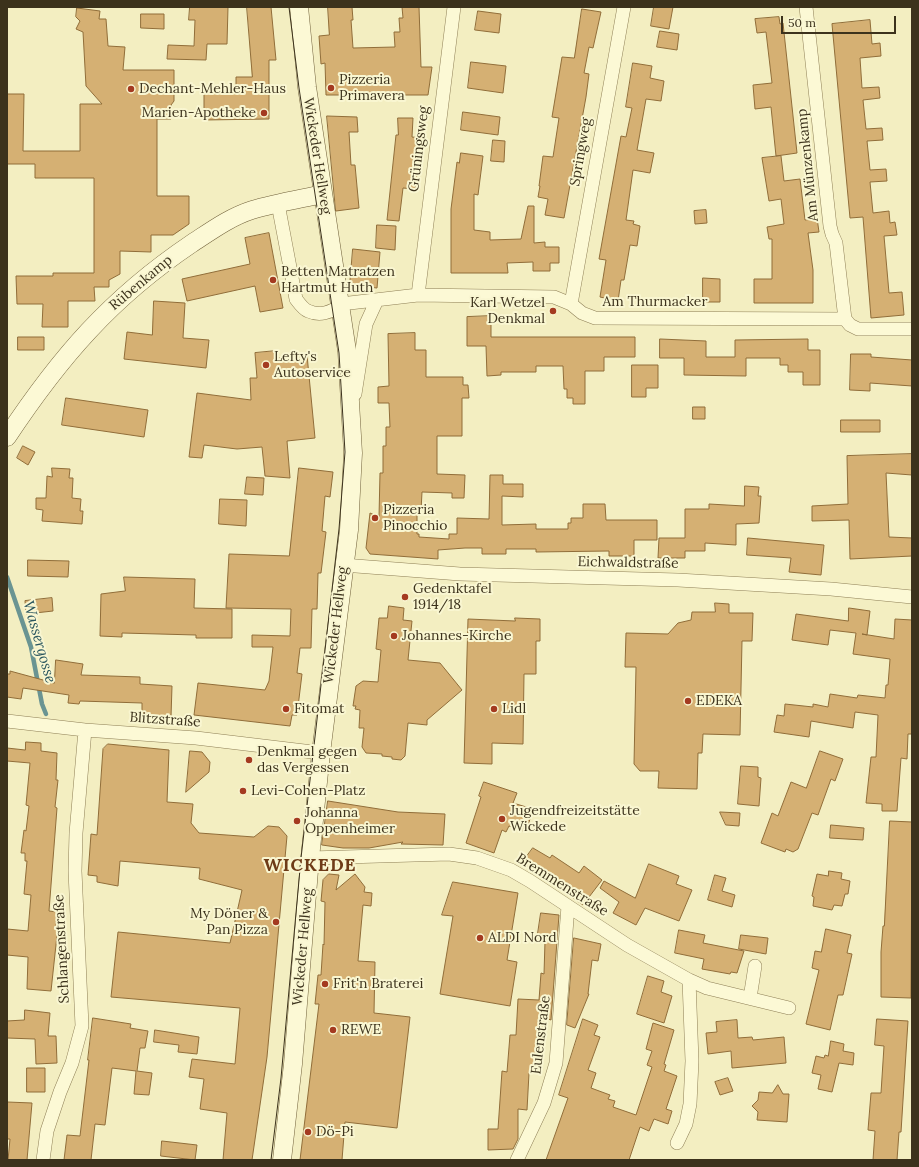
<!DOCTYPE html>
<meta charset="utf-8">
<style>
body{margin:0}
#map{position:relative;width:919px;height:1167px;overflow:hidden;background:#f3eec1;font-family:Lora,serif}
canvas{display:block}
.frame{position:absolute;inset:0;border:8px solid #3c321c;pointer-events:none}
.scale{position:absolute;left:781px;top:16px;width:115px;height:18px;box-sizing:border-box;border:2px solid #3c321c;border-top:0;padding-left:5px;font-size:12px;line-height:14px;white-space:nowrap;color:#3c321c;-webkit-text-stroke:3px #f9f6d1;paint-order:stroke}
</style>
<div id="map">
<canvas width="919" height="1167"></canvas>
<div class="frame"></div>
<div class="scale">50 m</div>
</div>
<script>
const g = document.querySelector('canvas').getContext('2d');
g.lineJoin = 'round';
function stroke(path, color, width, dash) {
  g.strokeStyle = color;
  g.lineWidth = width;
  g.lineCap = dash ? 'butt' : 'round';
  g.setLineDash(dash || []);
  g.stroke(path);
}
function fillPath(path, color) {
  g.fillStyle = color;
  g.fill(path, 'evenodd');
}
function drawText(font, color, halo, rows, align = 'center') {
  g.font = font + ' Lora,serif';
  g.lineWidth = 4;
  g.setLineDash([]);
  g.textBaseline = 'middle';
  g.strokeStyle = halo;
  g.fillStyle = color;
  for (const [text, x, y, turn = 0] of rows) {
    g.save();
    g.translate(x, y);
    g.rotate((+turn || 0) * Math.PI / 180);
    g.textAlign = isNaN(turn) ? turn : align;
    if (halo) g.strokeText(text, 0, 0);
    g.fillText(text, 0, 0);
    g.restore();
  }
}
stroke(new Path2D(`
 M 7,577 L 31,647 L 42,704 L 46,714`), '#6a9492', 4.5);
const building = new Path2D(`
 M 190,7 L 228,7 L 227,44 L 207,44 L 206,60 L 167,59 L 168,45 L 194,46 L 195,20 L 189,20 Z
 M 247,7 L 271,7 L 276,60 L 269,60 L 269,119 L 204,120 L 204,93 L 236,91 L 236,77 L 252,77 Z
 M 328,7 L 352,7 L 353,20 L 351,20 L 353,48 L 395,47 L 394,32 L 400,32 L 399,18 L 403,18 L 402,7 L 419,7 L 421,67 L 432,67 L 428,95 L 326,95 L 325,63 L 321,64 L 319,36 L 329,35 Z
 M 654,7 L 673,7 L 669,29 L 651,26 Z
 M 77,8 L 100,11 L 99,19 L 106,19 L 108,46 L 125,47 L 123,70 L 174,70 L 174,101 L 171,105 L 171,119 L 157,119 L 157,196 L 189,196 L 189,224 L 173,235 L 151,235 L 151,252 L 120,251 L 120,274 L 109,280 L 109,287 L 94,287 L 95,301 L 68,301 L 68,327 L 42,327 L 43,304 L 17,304 L 16,276 L 53,276 L 53,273 L 94,273 L 94,178 L 35,178 L 35,164 L 7,164 L 7,94 L 24,94 L 23,151 L 80,151 L 80,104 L 102,104 L 86,86 L 83,32 L 76,29 L 80,21 L 76,17 Z
 M 582,9 L 601,12 L 593,48 L 589,47 L 584,73 L 589,74 L 586,97 L 564,218 L 545,215 L 548,199 L 538,197 L 540,186 L 539,186 L 543,156 L 553,157 L 559,118 L 552,117 L 562,57 L 574,58 Z
 M 478,11 L 501,14 L 499,33 L 475,30 Z
 M 141,14 L 164,14 L 164,29 L 141,28 Z
 M 779,17 L 780,24 L 783,23 L 797,153 L 776,156 L 771,107 L 755,109 L 753,85 L 772,83 L 766,32 L 757,33 L 755,19 Z
 M 870,20 L 872,44 L 880,43 L 881,56 L 860,58 L 862,88 L 879,87 L 880,98 L 863,100 L 866,129 L 882,128 L 883,140 L 867,141 L 870,170 L 886,169 L 887,181 L 870,182 L 873,213 L 889,211 L 890,223 L 895,222 L 897,235 L 884,236 L 889,293 L 902,292 L 904,315 L 871,318 L 863,217 L 850,218 L 832,24 Z
 M 660,31 L 679,34 L 677,50 L 657,47 Z
 M 471,62 L 506,66 L 503,93 L 468,88 Z
 M 633,63 L 652,66 L 650,78 L 664,81 L 661,101 L 646,99 L 637,150 L 654,153 L 650,173 L 633,170 L 626,220 L 634,221 L 633,224 L 640,226 L 637,246 L 630,245 L 624,280 L 621,280 L 618,301 L 600,297 L 606,260 L 599,259 L 621,136 L 626,137 L 632,108 L 626,107 Z
 M 463,112 L 500,117 L 498,135 L 461,130 Z
 M 327,116 L 357,117 L 358,132 L 349,132 L 351,165 L 355,165 L 359,208 L 336,211 Z
 M 398,118 L 413,118 L 412,137 L 422,138 L 415,189 L 403,188 L 399,221 L 387,220 L 396,135 L 398,135 Z
 M 493,140 L 505,141 L 504,162 L 491,161 Z
 M 461,153 L 483,156 L 478,195 L 474,194 L 474,230 L 490,232 L 490,240 L 521,239 L 528,206 L 534,206 L 534,243 L 545,242 L 545,247 L 559,247 L 559,263 L 550,263 L 550,271 L 533,271 L 533,262 L 507,263 L 508,273 L 451,273 L 451,209 L 457,162 L 459,163 Z
 M 781,156 L 784,181 L 800,179 L 805,220 L 817,218 L 819,232 L 808,233 L 813,270 L 813,303 L 754,303 L 754,279 L 772,279 L 772,239 L 769,239 L 767,227 L 784,224 L 781,199 L 769,201 L 762,158 Z
 M 706,210 L 707,223 L 695,224 L 694,211 Z
 M 377,225 L 396,226 L 395,250 L 376,248 Z
 M 269,233 L 283,308 L 260,312 L 255,286 L 187,301 L 182,279 L 250,264 L 245,238 Z
 M 353,249 L 380,252 L 377,288 L 350,285 Z
 M 703,278 L 720,279 L 720,302 L 703,302 Z
 M 154,301 L 185,303 L 183,338 L 209,340 L 206,368 L 124,359 L 127,332 L 152,335 Z
 M 491,316 L 491,337 L 635,337 L 635,357 L 604,357 L 604,371 L 585,371 L 585,404 L 573,404 L 573,398 L 567,398 L 567,389 L 564,389 L 563,366 L 536,366 L 536,372 L 501,372 L 501,375 L 487,376 L 486,346 L 467,346 L 467,317 Z
 M 415,333 L 415,350 L 426,350 L 426,377 L 463,377 L 463,385 L 468,385 L 469,398 L 462,398 L 462,436 L 437,436 L 437,474 L 465,475 L 464,498 L 452,498 L 452,493 L 422,492 L 421,511 L 417,511 L 417,534 L 419,534 L 419,537 L 449,539 L 449,534 L 457,534 L 457,518 L 489,519 L 490,475 L 503,475 L 503,484 L 523,484 L 523,497 L 502,496 L 502,525 L 536,524 L 536,529 L 568,529 L 568,523 L 571,523 L 571,518 L 583,518 L 583,504 L 605,504 L 606,520 L 657,520 L 657,540 L 634,540 L 634,556 L 609,556 L 609,551 L 536,552 L 536,549 L 506,549 L 506,554 L 482,554 L 482,548 L 465,548 L 438,550 L 438,559 L 370,554 L 366,548 L 370,513 L 379,517 L 380,473 L 383,473 L 383,446 L 386,446 L 386,427 L 390,427 L 389,403 L 378,403 L 378,387 L 389,386 L 388,334 Z
 M 18,337 L 44,337 L 44,350 L 18,350 Z
 M 660,339 L 706,341 L 706,357 L 735,357 L 735,340 L 808,339 L 808,350 L 820,350 L 820,385 L 803,385 L 803,372 L 788,372 L 788,365 L 780,365 L 780,358 L 746,358 L 746,376 L 684,375 L 684,358 L 660,358 Z
 M 276,351 L 276,358 L 307,355 L 315,438 L 287,441 L 290,478 L 265,476 L 262,447 L 237,449 L 204,445 L 202,458 L 189,457 L 197,393 L 251,400 L 250,378 L 257,378 L 255,353 Z
 M 851,354 L 871,354 L 871,357 L 912,360 L 912,386 L 870,383 L 870,391 L 850,390 Z
 M 632,365 L 658,365 L 658,388 L 646,388 L 646,397 L 632,397 Z
 M 66,398 L 148,410 L 144,437 L 62,425 Z
 M 693,407 L 705,407 L 705,419 L 693,419 Z
 M 841,420 L 880,420 L 880,432 L 841,432 Z
 M 23,446 L 35,452 L 28,465 L 17,458 Z
 M 912,454 L 912,475 L 886,473 L 889,537 L 912,538 L 912,556 L 850,559 L 849,520 L 812,521 L 812,506 L 848,504 L 847,456 Z
 M 52,468 L 70,469 L 69,478 L 73,478 L 72,498 L 81,499 L 80,511 L 83,511 L 82,524 L 42,521 L 43,510 L 36,509 L 36,498 L 46,498 L 47,476 L 52,477 Z
 M 299,468 L 333,472 L 330,497 L 325,496 L 322,531 L 326,532 L 321,573 L 318,573 L 317,609 L 312,609 L 311,648 L 300,648 L 297,673 L 302,674 L 297,715 L 292,715 L 290,726 L 194,715 L 198,683 L 265,690 L 269,681 L 273,647 L 252,647 L 252,635 L 290,636 L 291,609 L 226,608 L 229,554 L 289,556 Z
 M 247,477 L 264,478 L 263,495 L 245,494 Z
 M 745,486 L 759,487 L 758,496 L 761,496 L 759,523 L 736,524 L 736,545 L 705,543 L 705,551 L 685,551 L 685,558 L 658,558 L 659,538 L 685,538 L 685,509 L 709,509 L 709,504 L 744,506 Z
 M 220,499 L 247,500 L 246,526 L 219,524 Z
 M 748,538 L 824,545 L 821,575 L 789,572 L 791,558 L 747,555 Z
 M 28,560 L 69,561 L 68,577 L 28,576 Z
 M 124,577 L 195,579 L 194,608 L 232,609 L 232,638 L 196,638 L 196,635 L 122,633 L 122,637 L 100,636 L 101,594 L 125,591 Z
 M 52,598 L 53,611 L 26,614 L 25,601 Z
 M 715,603 L 729,604 L 729,613 L 753,613 L 752,641 L 742,641 L 740,735 L 703,734 L 702,753 L 698,753 L 697,789 L 658,788 L 659,771 L 640,771 L 634,764 L 636,667 L 625,667 L 626,633 L 668,634 L 678,623 L 691,620 L 692,612 L 715,612 Z
 M 389,606 L 404,608 L 403,620 L 412,621 L 408,660 L 440,663 L 462,690 L 427,720 L 427,725 L 408,723 L 405,756 L 401,760 L 392,759 L 392,757 L 382,756 L 382,754 L 366,753 L 362,747 L 364,728 L 359,728 L 360,710 L 355,709 L 356,706 L 353,706 L 356,686 L 363,681 L 378,682 L 381,650 L 376,649 L 379,618 L 387,618 Z
 M 849,608 L 870,611 L 867,635 L 862,634 L 894,639 L 895,619 L 912,620 L 912,734 L 908,734 L 907,759 L 901,758 L 897,811 L 882,811 L 882,804 L 866,803 L 871,757 L 876,757 L 878,715 L 855,712 L 853,728 L 811,721 L 809,737 L 774,732 L 777,715 L 784,716 L 785,704 L 813,707 L 813,704 L 828,707 L 830,694 L 857,698 L 858,695 L 885,698 L 886,685 L 888,685 L 890,659 L 853,654 L 856,633 L 830,630 L 828,645 L 792,640 L 796,614 L 848,621 Z
 M 515,618 L 540,619 L 540,641 L 536,641 L 536,674 L 524,674 L 523,744 L 492,743 L 492,764 L 464,763 L 468,619 L 515,621 Z
 M 56,660 L 83,664 L 81,675 L 140,677 L 140,684 L 172,686 L 171,717 L 142,716 L 142,703 L 80,701 L 79,704 L 68,703 L 69,695 L 23,688 L 21,699 L 7,697 L 7,674 L 10,674 L 10,671 L 54,683 Z
 M 26,742 L 41,743 L 41,751 L 57,753 L 56,780 L 58,780 L 55,807 L 57,808 L 49,911 L 57,912 L 56,926 L 58,926 L 51,991 L 27,989 L 28,957 L 7,955 L 7,929 L 28,931 L 31,895 L 24,894 L 27,861 L 25,861 L 25,853 L 21,853 L 24,830 L 26,831 L 29,806 L 26,805 L 30,763 L 7,761 L 7,748 L 25,750 Z
 M 108,744 L 169,750 L 167,802 L 193,804 L 191,823 L 199,833 L 254,837 L 268,826 L 279,827 L 287,836 L 267,1057 L 252,1160 L 223,1160 L 227,1113 L 200,1109 L 204,1079 L 189,1077 L 192,1059 L 235,1064 L 240,1008 L 111,997 L 118,932 L 230,943 L 242,890 L 199,879 L 200,868 L 120,861 L 118,886 L 97,882 L 97,876 L 88,875 L 91,834 L 97,835 L 103,749 Z
 M 190,751 L 202,752 L 210,762 L 209,772 L 186,792 Z
 M 820,751 L 843,759 L 835,781 L 831,779 L 818,815 L 812,813 L 798,849 L 793,852 L 786,849 L 785,852 L 761,843 L 772,813 L 778,816 L 791,782 L 806,788 Z
 M 741,766 L 758,767 L 758,777 L 761,778 L 759,806 L 738,804 Z
 M 484,782 L 517,793 L 513,803 L 533,809 L 526,832 L 509,826 L 506,832 L 502,830 L 494,853 L 466,843 L 481,797 L 479,796 Z
 M 328,801 L 398,812 L 445,814 L 443,845 L 401,844 L 403,842 L 369,848 L 343,848 L 322,845 Z
 M 720,812 L 740,813 L 739,826 L 726,825 Z
 M 890,821 L 912,822 L 911,998 L 881,997 L 881,952 L 883,926 L 884,926 Z
 M 831,825 L 864,828 L 863,840 L 830,838 Z
 M 533,848 L 550,858 L 552,855 L 579,873 L 584,866 L 602,880 L 583,905 L 565,892 L 566,890 L 522,863 Z
 M 649,864 L 679,876 L 676,884 L 692,890 L 679,921 L 645,908 L 636,925 L 613,913 L 619,902 L 600,888 L 604,881 L 635,898 Z
 M 829,871 L 842,873 L 841,879 L 850,881 L 848,894 L 845,894 L 842,906 L 834,905 L 832,910 L 813,906 L 814,897 L 812,896 L 817,874 L 828,876 Z
 M 329,874 L 339,875 L 336,890 L 355,874 L 365,887 L 364,892 L 372,893 L 371,906 L 363,905 L 358,961 L 375,962 L 374,1013 L 410,1017 L 397,1128 L 345,1122 L 342,1160 L 300,1160 L 319,1004 L 315,1004 L 318,975 L 321,975 L 323,944 L 324,945 L 325,902 L 321,901 L 323,880 Z
 M 715,875 L 726,878 L 722,891 L 735,895 L 732,907 L 708,900 Z
 M 453,882 L 518,893 L 507,960 L 517,962 L 510,1006 L 440,994 L 453,916 L 442,915 Z
 M 541,913 L 559,915 L 551,1020 L 545,1018 L 544,1037 L 537,1036 L 535,1073 L 529,1073 L 527,1110 L 518,1109 L 518,1139 L 513,1149 L 488,1150 L 488,1129 L 498,1129 L 502,1071 L 507,1072 L 510,1035 L 516,1035 L 518,999 L 539,1000 L 541,973 L 544,974 L 545,941 L 537,940 Z
 M 826,929 L 851,935 L 847,953 L 852,954 L 843,995 L 838,995 L 830,1030 L 806,1024 L 819,970 L 812,968 L 815,951 L 821,952 Z
 M 679,930 L 705,935 L 703,943 L 744,951 L 737,973 L 731,972 L 730,974 L 702,969 L 704,959 L 675,953 Z
 M 741,935 L 768,938 L 766,954 L 739,949 Z
 M 574,938 L 601,944 L 598,961 L 592,960 L 588,994 L 589,994 L 575,1028 L 567,1025 Z
 M 648,976 L 664,981 L 661,992 L 672,996 L 664,1023 L 637,1014 Z
 M 25,1010 L 50,1013 L 48,1036 L 56,1036 L 57,1063 L 36,1064 L 35,1039 L 7,1038 L 7,1021 L 24,1020 Z
 M 93,1018 L 131,1024 L 130,1028 L 148,1031 L 145,1048 L 140,1048 L 137,1071 L 152,1073 L 149,1095 L 134,1094 L 136,1071 L 112,1068 L 105,1125 L 95,1124 L 91,1160 L 64,1160 L 67,1135 L 80,1136 L 89,1060 L 88,1060 Z
 M 583,1019 L 598,1025 L 594,1035 L 600,1037 L 588,1070 L 596,1073 L 591,1088 L 610,1095 L 608,1099 L 615,1101 L 613,1107 L 636,1115 L 652,1067 L 647,1065 L 652,1051 L 646,1049 L 653,1023 L 674,1030 L 664,1064 L 666,1065 L 664,1071 L 677,1076 L 666,1109 L 672,1111 L 668,1124 L 654,1119 L 649,1131 L 640,1127 L 629,1160 L 546,1160 L 568,1098 L 559,1095 Z
 M 877,1019 L 908,1021 L 901,1132 L 899,1132 L 897,1160 L 873,1160 L 875,1131 L 868,1130 L 871,1093 L 881,1093 L 884,1046 L 875,1045 Z
 M 737,1020 L 738,1038 L 752,1037 L 753,1040 L 784,1037 L 786,1063 L 732,1068 L 731,1051 L 708,1054 L 706,1033 L 717,1032 L 716,1022 Z
 M 155,1030 L 199,1037 L 197,1054 L 178,1052 L 179,1045 L 154,1042 Z
 M 831,1041 L 844,1044 L 843,1051 L 854,1053 L 853,1065 L 839,1063 L 832,1092 L 818,1089 L 821,1075 L 812,1073 L 816,1056 L 824,1058 L 825,1055 L 828,1056 Z
 M 27,1068 L 45,1068 L 45,1092 L 27,1092 Z
 M 728,1078 L 733,1091 L 720,1095 L 715,1082 Z
 M 778,1085 L 783,1094 L 789,1094 L 787,1122 L 757,1120 L 758,1112 L 752,1106 L 758,1100 L 759,1092 L 772,1093 Z
 M 7,1102 L 32,1103 L 27,1160 L 8,1160 L 10,1139 L 7,1139 Z
 M 162,1141 L 197,1145 L 195,1160 L 161,1156 Z`);
fillPath(building, '#d5b073');
stroke(building, '#906d39', 1);
const street = new Path2D(`
 M 806,7 L 830,226 L 832,234 L 836,243 L 845,319
 M 278,204 L 296,299 C 299,303 303,309 308,311 C 319,316 332,313 341,304 L 418,295 L 554,297 L 571,304 L 582,313 L 595,318 L 845,319
 M 418,295 L 454,7
 M 571,304 L 624,7
 M 845,319 L 850,325 L 858,329 L 912,329
 M 355,394 L 366,324 L 377,300
 M 343,565 L 460,574 L 678,580 L 831,589 L 912,597
 M 7,721 L 85,730 L 196,738 L 321,753
 M 310,858 L 449,854 L 477,858 L 511,870 L 530,881 L 627,945 L 689,980 L 707,988 L 789,1008
 M 750,998 L 755,966
 M 677,1143 L 686,1124 L 690,1104 L 692,1061 L 689,980
 M 43,1160 L 47,1131 L 60,1092 L 72,1063 L 82,1026 L 75,871 L 76,833 L 85,730
 M 517,1160 L 544,1103 L 556,1063 L 568,906`);
const secondary = new Path2D(`
 M 7,437 C 60,357 111,298 191,244 C 211,231 230,217 252,210 C 275,203 300,199 323,194
 M 282,1160 L 293,1064 L 310,858 L 321,753 L 349,530 L 353,453 L 347,351 L 307,87 L 299,7`);
stroke(street, '#8e7f56', 14);
stroke(secondary, '#70603a', 19);
stroke(street, '#fcf9d5', 13);
stroke(secondary, '#fcf9d5', 18);
stroke(new Path2D(`
 M 271,1160 L 281,1078 L 301,858 L 339,529 L 345,452 L 339,353 L 299,88 L 289,7`), '#3c321c', 1);
for (const [x, y, r, color] of [
 [331,88,4,"#a43a20"],
 [131,89,4,"#a43a20"],
 [264,113,4,"#a43a20"],
 [273,280,4,"#a43a20"],
 [553,311,4,"#a43a20"],
 [266,365,4,"#a43a20"],
 [375,518,4,"#a43a20"],
 [405,597,4,"#a43a20"],
 [394,636,4,"#a43a20"],
 [688,701,4,"#a43a20"],
 [286,709,4,"#a43a20"],
 [494,709,4,"#a43a20"],
 [249,760,4,"#a43a20"],
 [243,791,4,"#a43a20"],
 [502,819,4,"#a43a20"],
 [297,821,4,"#a43a20"],
 [276,922,4,"#a43a20"],
 [480,938,4,"#a43a20"],
 [325,984,4,"#a43a20"],
 [333,1030,4,"#a43a20"],
 [308,1132,4,"#a43a20"]
]) {
  const dot = new Path2D();
  dot.arc(x, y, r, 0, 2 * Math.PI);
  g.fillStyle = color;
  g.fill(dot);
  stroke(dot, '#f9f6d1', 1.5);
}
drawText('14px', '#3c321c', '#f9f6d1', [
 ["Pizzeria",339,80],
 ["Primavera",339,96],
 ["Dechant-Mehler-Haus",139,89],
 ["Marien-Apotheke",256,113,"right"],
 ["Betten Matratzen",281,272],
 ["Hartmut Huth",281,288],
 ["Karl Wetzel",545,303,"right"],
 ["Denkmal",545,319,"right"],
 ["Lefty's",274,357],
 ["Autoservice",274,373],
 ["Pizzeria",383,510],
 ["Pinocchio",383,526],
 ["Gedenktafel",413,589],
 ["1914/18",413,605],
 ["Johannes-Kirche",402,636],
 ["EDEKA",696,701],
 ["Fitomat",294,709],
 ["Lidl",502,709],
 ["Denkmal gegen",257,752],
 ["das Vergessen",257,768],
 ["Levi-Cohen-Platz",251,791],
 ["Jugendfreizeitstätte",510,811],
 ["Wickede",510,827],
 ["Johanna",305,813],
 ["Oppenheimer",305,829],
 ["My Döner &",268,914,"right"],
 ["Pan Pizza",268,930,"right"],
 ["ALDI Nord",488,938],
 ["Frit'n Braterei",333,984],
 ["REWE",341,1030],
 ["Dö-Pi",316,1132]
], 'left');
drawText('14px', '#3c321c', '#f9f6d1', [
 ["Grüningsweg",419,149,-83],
 ["Springweg",581,152,-80],
 ["Wickeder Hellweg",317,156,81],
 ["Am Münzenkamp",808,165,-96],
 ["Rübenkamp",141,283,-40],
 ["Am Thurmacker",655,302],
 ["Eichwaldstraße",628,563,1],
 ["Wickeder Hellweg",336,625,-83],
 ["Blitzstraße",165,720,4],
 ["Bremmenstraße",562,885,32],
 ["Wickeder Hellweg",303,947,-85],
 ["Schlangenstraße",62,949,-93],
 ["Eulenstraße",541,1035,-83]
]);
drawText('italic 15px', '#2a565e', '#f9f6d1', [
 ["Wassergosse",39,642,74]
]);
g.letterSpacing = '1px';
drawText('bold 18px', '#6e3b17', '#f9f6d1', [
 ["WICKEDE",310,866]
]);
g.letterSpacing = '0px';
</script>
